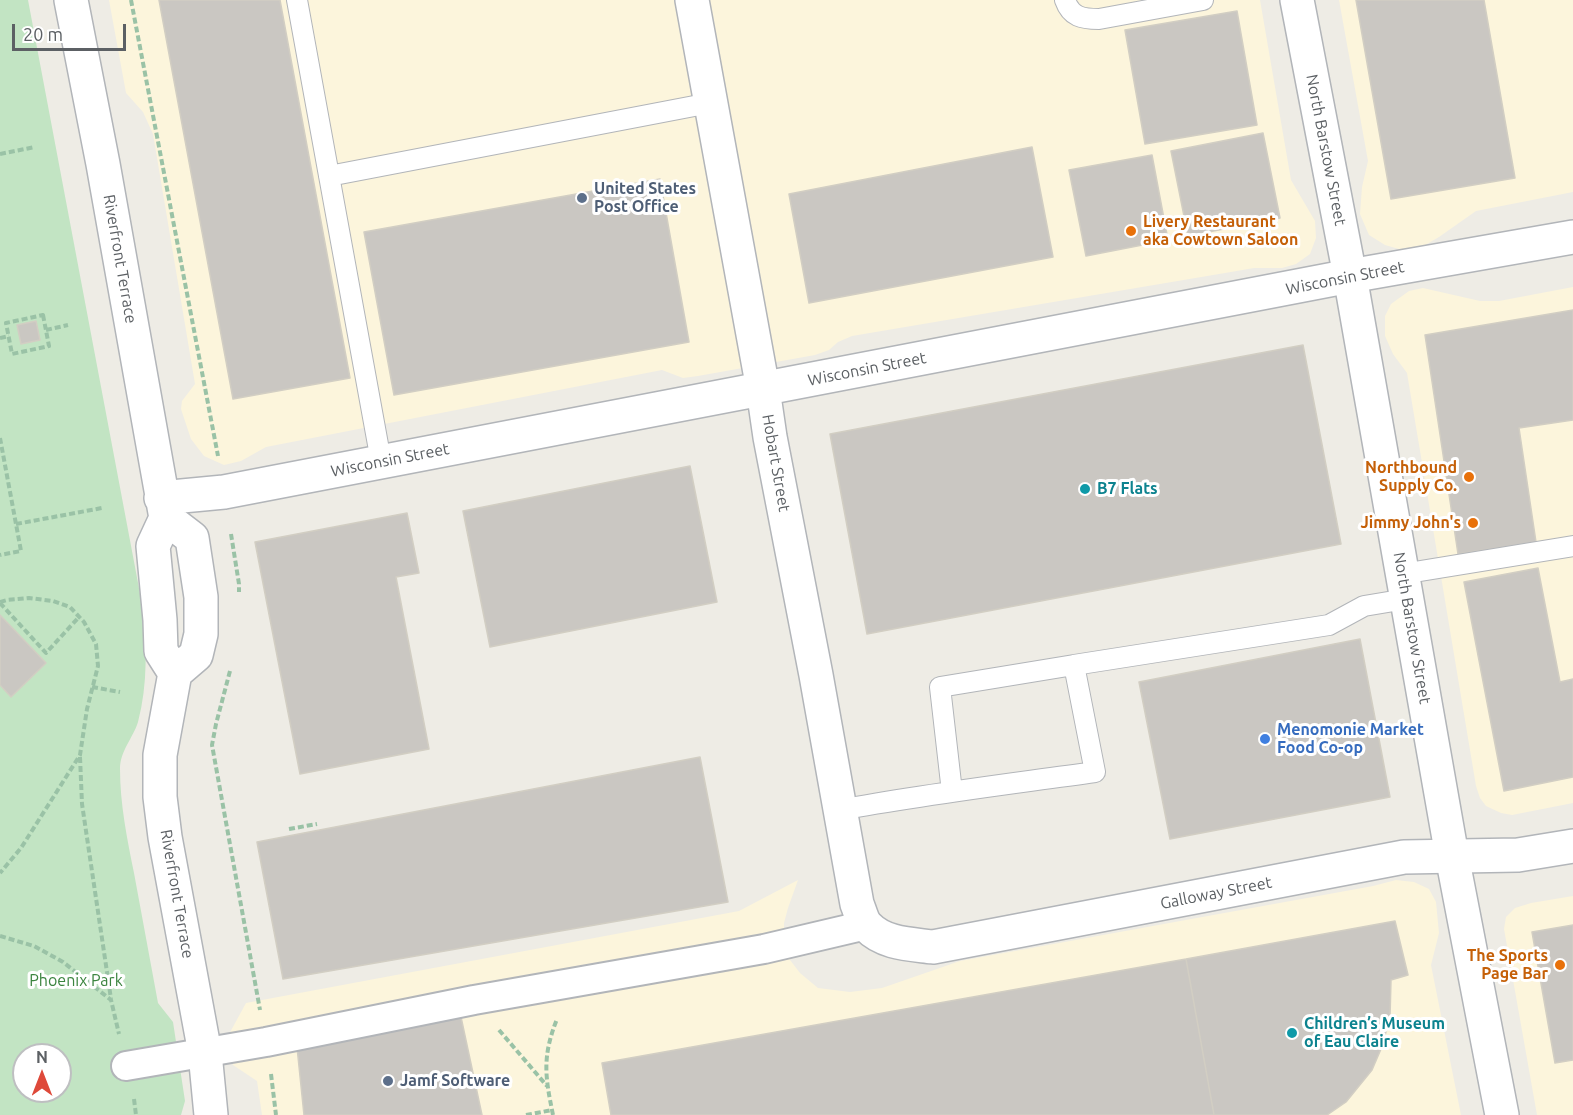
<!DOCTYPE html>
<meta charset="utf-8">
<style>
body{margin:0}
#map{position:relative;width:1573px;height:1115px;overflow:hidden;background:#eeece5;font-family:Ubuntu,sans-serif}
canvas{display:block}
.north{position:absolute;left:12px;top:1043px;width:60px;height:60px;box-sizing:border-box;background:#fff;border:2px solid #bebfc1;border-radius:50%;rotate:0deg;font-size:16px;font-weight:700;line-height:24px;text-align:center;color:#5c6064}
.north::after{content:'';display:block;margin:auto;width:21px;height:27px;background:#de493a;clip-path:polygon(50% 0,100% 100%,50% 72%,0 100%)}
.scale{position:absolute;left:12px;top:24px;width:114px;height:27px;box-sizing:border-box;border:3px solid #5c6064;border-top:0;padding-left:8px;font-size:18px;line-height:21px;white-space:nowrap;color:#5c6064;-webkit-text-stroke:4px #fff;paint-order:stroke}
</style>
<div id="map">
<canvas width="1573" height="1115"></canvas>
<div class="north">N</div>
<div class="scale">20 m</div>
</div>
<script>
const g = document.querySelector('canvas').getContext('2d');
g.lineJoin = 'round';
function fillPath(path, color) {
  g.fillStyle = color;
  g.fill(path, 'evenodd');
}
function stroke(path, color, width, dash) {
  g.strokeStyle = color;
  g.lineWidth = width;
  g.lineCap = dash ? 'butt' : 'round';
  g.setLineDash(dash || []);
  g.stroke(path);
}
function drawText(font, color, halo, rows, align = 'center') {
  g.font = font + ' Ubuntu,sans-serif';
  g.lineWidth = 6;
  g.setLineDash([]);
  g.textBaseline = 'middle';
  g.strokeStyle = halo;
  g.fillStyle = color;
  for (const [text, x, y, turn = 0] of rows) {
    g.save();
    g.translate(x, y);
    g.rotate((+turn || 0) * Math.PI / 180);
    g.textAlign = isNaN(turn) ? turn : align;
    if (halo) g.strokeText(text, 0, 0);
    g.fillText(text, 0, 0);
    g.restore();
  }
}
fillPath(new Path2D(`
 M 109,0 L 1260,0 L 1291,180 L 1315,221 L 1316,238 L 1310,254 L 1296,264 L 1282,268 L 1254,268 L 1225,273 L 852,336 L 838,342 L 829,350 L 815,355 L 698,376 L 683,378 L 662,370 L 266,447 L 241,461 L 224,465 L 204,456 L 191,439 L 181,409 L 182,401 L 195,384 L 153,134 L 143,112 L 126,93 Z
 M 1339,0 L 1573,0 L 1573,192 L 1476,211 L 1439,237 L 1420,248 L 1399,249 L 1385,245 L 1369,235 L 1360,214 L 1362,187 L 1368,161 Z
 M 1573,287 L 1573,803 L 1512,815 L 1501,813 L 1486,806 L 1480,798 L 1476,786 L 1407,373 L 1393,354 L 1385,336 L 1385,316 L 1391,304 L 1409,291 L 1423,288 L 1480,301 L 1499,301 Z
 M 798,880 L 788,908 L 784,923 L 784,938 L 790,960 L 800,973 L 818,988 L 850,992 L 882,988 L 960,961 L 1373,886 L 1396,880 L 1414,882 L 1429,889 L 1436,902 L 1439,933 L 1431,965 L 1461,1115 L 262,1115 L 257,1081 L 233,1065 L 228,1036 L 246,1003 L 739,911 Z
 M 1573,896 L 1573,1115 L 1537,1115 L 1504,929 L 1506,917 L 1515,908 L 1531,903 Z`), '#fcf5dc');
fillPath(new Path2D(`
 M 0,0 L 28,0 L 142,604 C 147,644 148,684 138,722 C 133,738 120,751 120,769 C 120,804 127,838 134,873 C 142,916 150,960 158,1003 L 173,1022 L 185,1101 L 181,1115 L 0,1115 ZM 24,1055 L 60,1055 L 60,1091 L 24,1091 Z`), '#c2e4c3');
const building = new Path2D(`
 M 159,0 L 280,0 L 350,378 L 233,399 Z
 M 1356,0 L 1484,0 L 1515,178 L 1391,199 Z
 M 1237,11 L 1257,125 L 1145,144 L 1125,30 Z
 M 1263,133 L 1280,218 L 1188,236 L 1171,151 Z
 M 1032,147 L 1053,257 L 809,303 L 789,194 Z
 M 1152,155 L 1168,240 L 1086,256 L 1069,170 Z
 M 660,179 L 689,342 L 394,395 L 364,232 Z
 M 1573,310 L 1573,420 L 1519,428 L 1536,542 L 1458,554 L 1425,335 Z
 M 36,321 L 40,340 L 21,344 L 17,325 Z
 M 1303,345 L 1341,544 L 867,634 L 830,434 Z
 M 690,466 L 717,602 L 490,647 L 463,511 Z
 M 407,513 L 419,573 L 396,577 L 429,749 L 300,774 L 255,542 Z
 M 1538,568 L 1560,682 L 1573,679 L 1573,777 L 1504,791 L 1464,582 Z
 M 0,615 L 46,663 L 11,697 L 0,685 Z
 M 1360,639 L 1390,797 L 1170,839 L 1139,682 Z
 M 700,757 L 728,902 L 283,979 L 257,842 Z
 M 1395,921 L 1408,975 L 1391,980 L 1390,1018 L 1381,1049 L 1372,1070 L 1346,1102 L 1327,1115 L 1214,1115 L 1186,959 Z
 M 1573,925 L 1573,1060 L 1555,1063 L 1532,932 Z
 M 1186,959 L 1214,1115 L 611,1115 L 602,1063 Z
 M 461,1017 L 482,1115 L 304,1115 L 297,1047 Z`);
fillPath(building, '#cac7c2');
stroke(building, '#d2cec3', 1.5);
const service = new Path2D(`
 M 297,0 L 381,461
 M 1065,0 C 1071,17 1082,19 1099,19 L 1203,0
 M 329,176 L 710,103
 M 1402,574 L 1573,546
 M 1074,665 L 1329,625 L 1364,606 L 1406,599
 M 840,810 C 925,794 1010,784 1095,772 L 1074,665 L 940,687 L 952,792`);
const pedestrian = new Path2D(`
 M 126,1066 L 266,1042 L 474,1000 L 764,949 L 866,925`);
const minor = new Path2D(`
 M 71,0 L 103,164 L 166,518 L 153,546 L 160,620 L 161,651 L 175,673
 M 692,0 L 763,389 L 770,437 L 816,675 L 857,904 C 860,911 862,921 867,926 C 884,944 910,944 933,947 L 1404,857 L 1518,855 L 1573,846
 M 161,498 L 224,492 L 1350,276 L 1573,237
 M 166,518 L 192,538 L 201,597 L 201,634 L 196,655 L 175,673 L 160,755 L 160,797 L 165,837 L 205,1053 L 211,1115`);
const tertiary = new Path2D(`
 M 1297,0 L 1350,276 L 1452,856 L 1502,1115`);
stroke(service, '#b2b5b9', 22);
stroke(pedestrian, '#b2b5b9', 32);
stroke(minor, '#b2b5b9', 36);
stroke(tertiary, '#b2b5b9', 36);
stroke(new Path2D(`
 M 131,0 L 218,456
 M 0,154 L 35,147
 M 43,315 L 49,346 L 12,354 L 6,323 Z
 M 46,330 L 68,325
 M 0,338 L 9,336
 M 0,438 L 21,551 L 0,555
 M 16,524 L 102,508
 M 231,534 L 239,584 L 239,592
 M 0,602 L 7,600 L 29,598 L 53,601 L 70,607 L 84,622 L 96,644 L 98,666 L 87,709 L 80,755 L 21,848 L 0,873
 M 0,603 L 46,653 L 79,617
 M 230,671 L 216,724 L 212,745 L 260,1010
 M 92,687 L 120,692
 M 80,757 L 82,804 L 111,999
 M 289,829 L 317,824
 M 0,936 L 34,946 L 63,962 L 111,1000 L 119,1034
 M 499,1030 L 547,1086
 M 271,1074 L 276,1115
 M 134,1099 L 136,1115
 M 526,1115 L 552,1110
 M 553,1115 C 545,1076 542,1057 557,1019`), '#9ac2a6', 4, [6, 3]);
stroke(service, '#fff', 20);
stroke(pedestrian, '#fff', 28);
stroke(minor, '#fff', 33);
stroke(tertiary, '#fff', 33);
for (const [x, y, r, color] of [
 [582,198,6,"#5c6f8a"],
 [1131,231,6,"#e8710a"],
 [1469,477,6,"#e8710a"],
 [1085,489,6,"#0f9aa8"],
 [1473,523,6,"#e8710a"],
 [1265,739,6,"#3f7fe0"],
 [1560,965,6,"#e8710a"],
 [1292,1033,6,"#0f9aa8"],
 [388,1081,6,"#5c6f8a"]
]) {
  const dot = new Path2D();
  dot.arc(x, y, r, 0, 2 * Math.PI);
  g.fillStyle = color;
  g.fill(dot);
  stroke(dot, '#fff', 2);
}
drawText('16px', '#5c6064', '#fff', [
 ["North Barstow Street",1326,150,79],
 ["Riverfront Terrace",120,259,80],
 ["Wisconsin Street",1345,278,-11],
 ["Wisconsin Street",867,369,-11],
 ["Wisconsin Street",390,460,-11],
 ["Hobart Street",776,463,80],
 ["North Barstow Street",1412,628,80],
 ["Galloway Street",1216,893,-11],
 ["Riverfront Terrace",177,894,80]
]);
drawText('bold 16px', '#4e5e75', '#fff', [
 ["United States",594,189],
 ["Post Office",594,207],
 ["Jamf Software",400,1081]
], 'left');
drawText('bold 16px', '#c56008', '#fff', [
 ["Livery Restaurant",1143,222,"left"],
 ["aka Cowtown Saloon",1143,240,"left"],
 ["Northbound",1457,468],
 ["Supply Co.",1457,486],
 ["Jimmy John's",1461,523],
 ["The Sports",1548,956],
 ["Page Bar",1548,974]
], 'right');
drawText('bold 16px', '#0d838f', '#fff', [
 ["B7 Flats",1097,489],
 ["Children’s Museum",1304,1024],
 ["of Eau Claire",1304,1042]
], 'left');
drawText('bold 16px', '#366cbe', '#fff', [
 ["Menomonie Market",1277,730],
 ["Food Co-op",1277,748]
], 'left');
drawText('16px', '#3b843f', '#fff', [
 ["Phoenix Park",76,981]
]);
</script>
